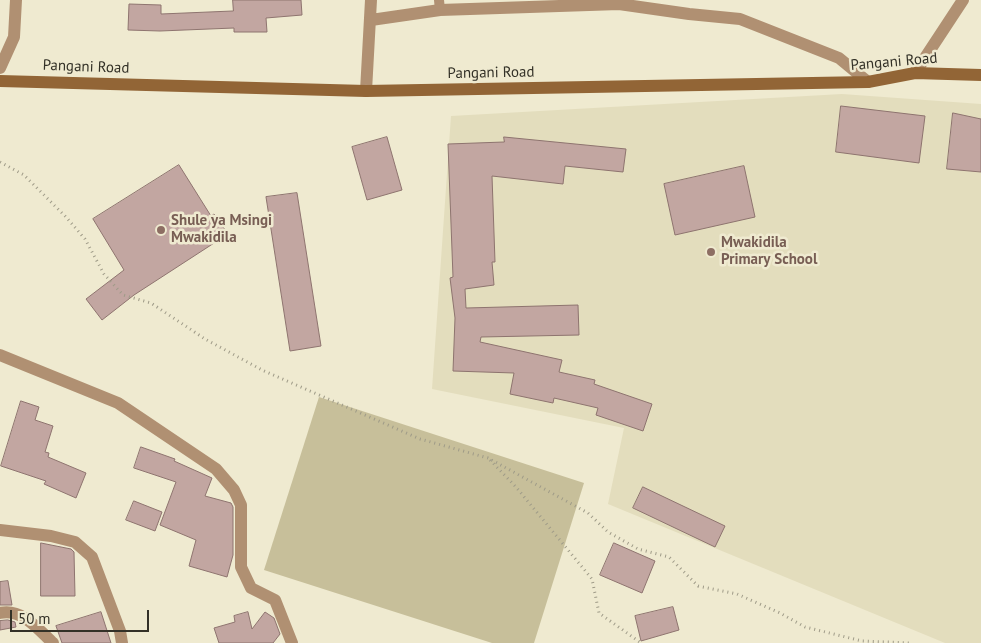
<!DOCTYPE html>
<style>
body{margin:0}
#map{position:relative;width:981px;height:643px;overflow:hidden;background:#efead0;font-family:"PT Sans",sans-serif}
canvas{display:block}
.scale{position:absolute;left:10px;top:610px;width:139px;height:22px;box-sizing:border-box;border:2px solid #333127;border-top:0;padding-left:6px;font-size:15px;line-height:18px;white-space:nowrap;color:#333127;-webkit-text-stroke:4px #efead0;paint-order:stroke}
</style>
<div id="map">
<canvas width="981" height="643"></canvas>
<div class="scale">50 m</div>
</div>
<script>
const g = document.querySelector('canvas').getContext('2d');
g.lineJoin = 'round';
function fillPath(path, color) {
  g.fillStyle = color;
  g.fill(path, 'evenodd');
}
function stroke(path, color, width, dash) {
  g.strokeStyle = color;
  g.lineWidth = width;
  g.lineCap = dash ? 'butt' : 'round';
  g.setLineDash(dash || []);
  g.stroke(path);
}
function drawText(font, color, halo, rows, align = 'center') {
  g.font = font + ' "PT Sans",sans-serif';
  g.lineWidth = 5;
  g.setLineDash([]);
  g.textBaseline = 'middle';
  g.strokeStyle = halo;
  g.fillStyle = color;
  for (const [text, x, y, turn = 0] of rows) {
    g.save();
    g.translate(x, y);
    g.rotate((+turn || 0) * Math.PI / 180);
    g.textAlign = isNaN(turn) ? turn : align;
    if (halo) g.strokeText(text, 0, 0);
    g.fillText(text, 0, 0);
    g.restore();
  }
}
fillPath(new Path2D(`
 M 842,94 L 981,104 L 981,643 L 945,643 L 608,504 L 624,428 L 432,389 L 451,116 Z`), '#e3ddbd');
fillPath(new Path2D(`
 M 319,397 L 584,483 L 534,643 L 492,643 L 264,570 Z`), '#c7bf9a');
const building = new Path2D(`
 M 233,0 L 301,0 L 302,15 L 266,18 L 267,32 L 234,32 L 234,28 L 160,31 L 128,30 L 129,4 L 161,5 L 161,14 L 233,11 Z
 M 841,106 L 925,116 L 919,163 L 836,152 Z
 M 953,113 L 981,119 L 981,172 L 947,169 Z
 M 387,137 L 402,190 L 367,200 L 352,147 Z
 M 504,137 L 626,149 L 623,172 L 565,166 L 563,184 L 492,176 L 495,262 L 492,262 L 494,285 L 465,289 L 466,308 L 578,305 L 579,335 L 481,337 L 480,342 L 562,360 L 559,372 L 595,380 L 594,384 L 652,404 L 643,431 L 596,415 L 598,408 L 554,398 L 553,403 L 510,394 L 514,373 L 453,371 L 455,318 L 450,278 L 453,277 L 448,144 L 504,142 Z
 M 179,165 L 211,216 L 214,214 L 228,234 L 134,295 L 102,320 L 86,299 L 124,270 L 93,219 Z
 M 744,166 L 755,217 L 675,235 L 664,184 Z
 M 297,193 L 321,346 L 290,351 L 266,197 Z
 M 21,401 L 39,407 L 35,420 L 53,426 L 45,452 L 49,453 L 48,457 L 86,473 L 76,498 L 44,484 L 46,481 L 1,466 Z
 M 141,447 L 175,459 L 174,461 L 212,478 L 205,496 L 231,503 L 233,507 L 233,555 L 227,577 L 189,566 L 196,540 L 160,525 L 176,482 L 134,468 Z
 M 643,487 L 725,526 L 715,547 L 633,508 Z
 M 134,501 L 162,512 L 155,531 L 126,520 Z
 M 41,543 L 71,549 L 74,552 L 75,596 L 41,596 Z
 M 614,543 L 655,561 L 642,593 L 600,575 Z
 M 8,581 L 12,605 L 0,605 L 0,582 Z
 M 673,607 L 679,630 L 641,641 L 635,616 Z
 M 101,612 L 111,643 L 62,643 L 56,626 Z
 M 248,612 L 252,629 L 265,612 L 274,618 L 280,634 L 273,643 L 219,643 L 214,628 L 235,622 L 234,616 Z
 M 8,620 L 15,622 L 16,627 L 0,630 L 0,621 Z`);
fillPath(building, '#c2a6a1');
stroke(building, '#8e746f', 1);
stroke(new Path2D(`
 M 0,162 L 24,175 L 66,217 L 85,239 L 104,274 L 123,295 L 151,303 L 205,339 L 262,370 L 420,439 L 488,458 L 588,513 L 608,532 L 638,549 L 669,557 L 698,586 L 737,594 L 780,613 L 805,627 L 862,641 L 910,643
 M 490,460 L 516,487 L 592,579 L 599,613 L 641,643`), '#9f9b88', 3, [1, 4]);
stroke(new Path2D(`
 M 439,0 L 440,10`), '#b09072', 10);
stroke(new Path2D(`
 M 371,20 L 440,10 L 619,4 L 689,14 L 740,19 L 839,58 L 868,82
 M 0,68 L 14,37 L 16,0
 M 915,73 L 963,0
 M 366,91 L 371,0
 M 0,355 L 118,403 L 216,469 L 234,490 L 241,505 L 241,567 L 251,588 L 275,600 L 292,643
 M 0,530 L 51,536 L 75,542 L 92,557 L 120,631 L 122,643
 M 0,613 C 22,608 38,629 53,643`), '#b09072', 12);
stroke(new Path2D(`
 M 0,81 L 366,91 L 868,82 L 915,73 L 981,75`), '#926536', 12);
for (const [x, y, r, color] of [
 [161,230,5,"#8d6e63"],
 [711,252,5,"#8d6e63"]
]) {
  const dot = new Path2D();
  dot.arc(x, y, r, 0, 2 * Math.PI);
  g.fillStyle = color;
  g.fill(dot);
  stroke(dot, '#efead0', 2);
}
drawText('15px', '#333127', '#efead0', [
 ["Pangani Road",894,62,-5],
 ["Pangani Road",86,67,2],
 ["Pangani Road",491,73,-1]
]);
drawText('bold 15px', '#785e54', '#efead0', [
 ["Shule ya Msingi",171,221],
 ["Mwakidila",171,238],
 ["Mwakidila",721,243],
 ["Primary School",721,260]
], 'left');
</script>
